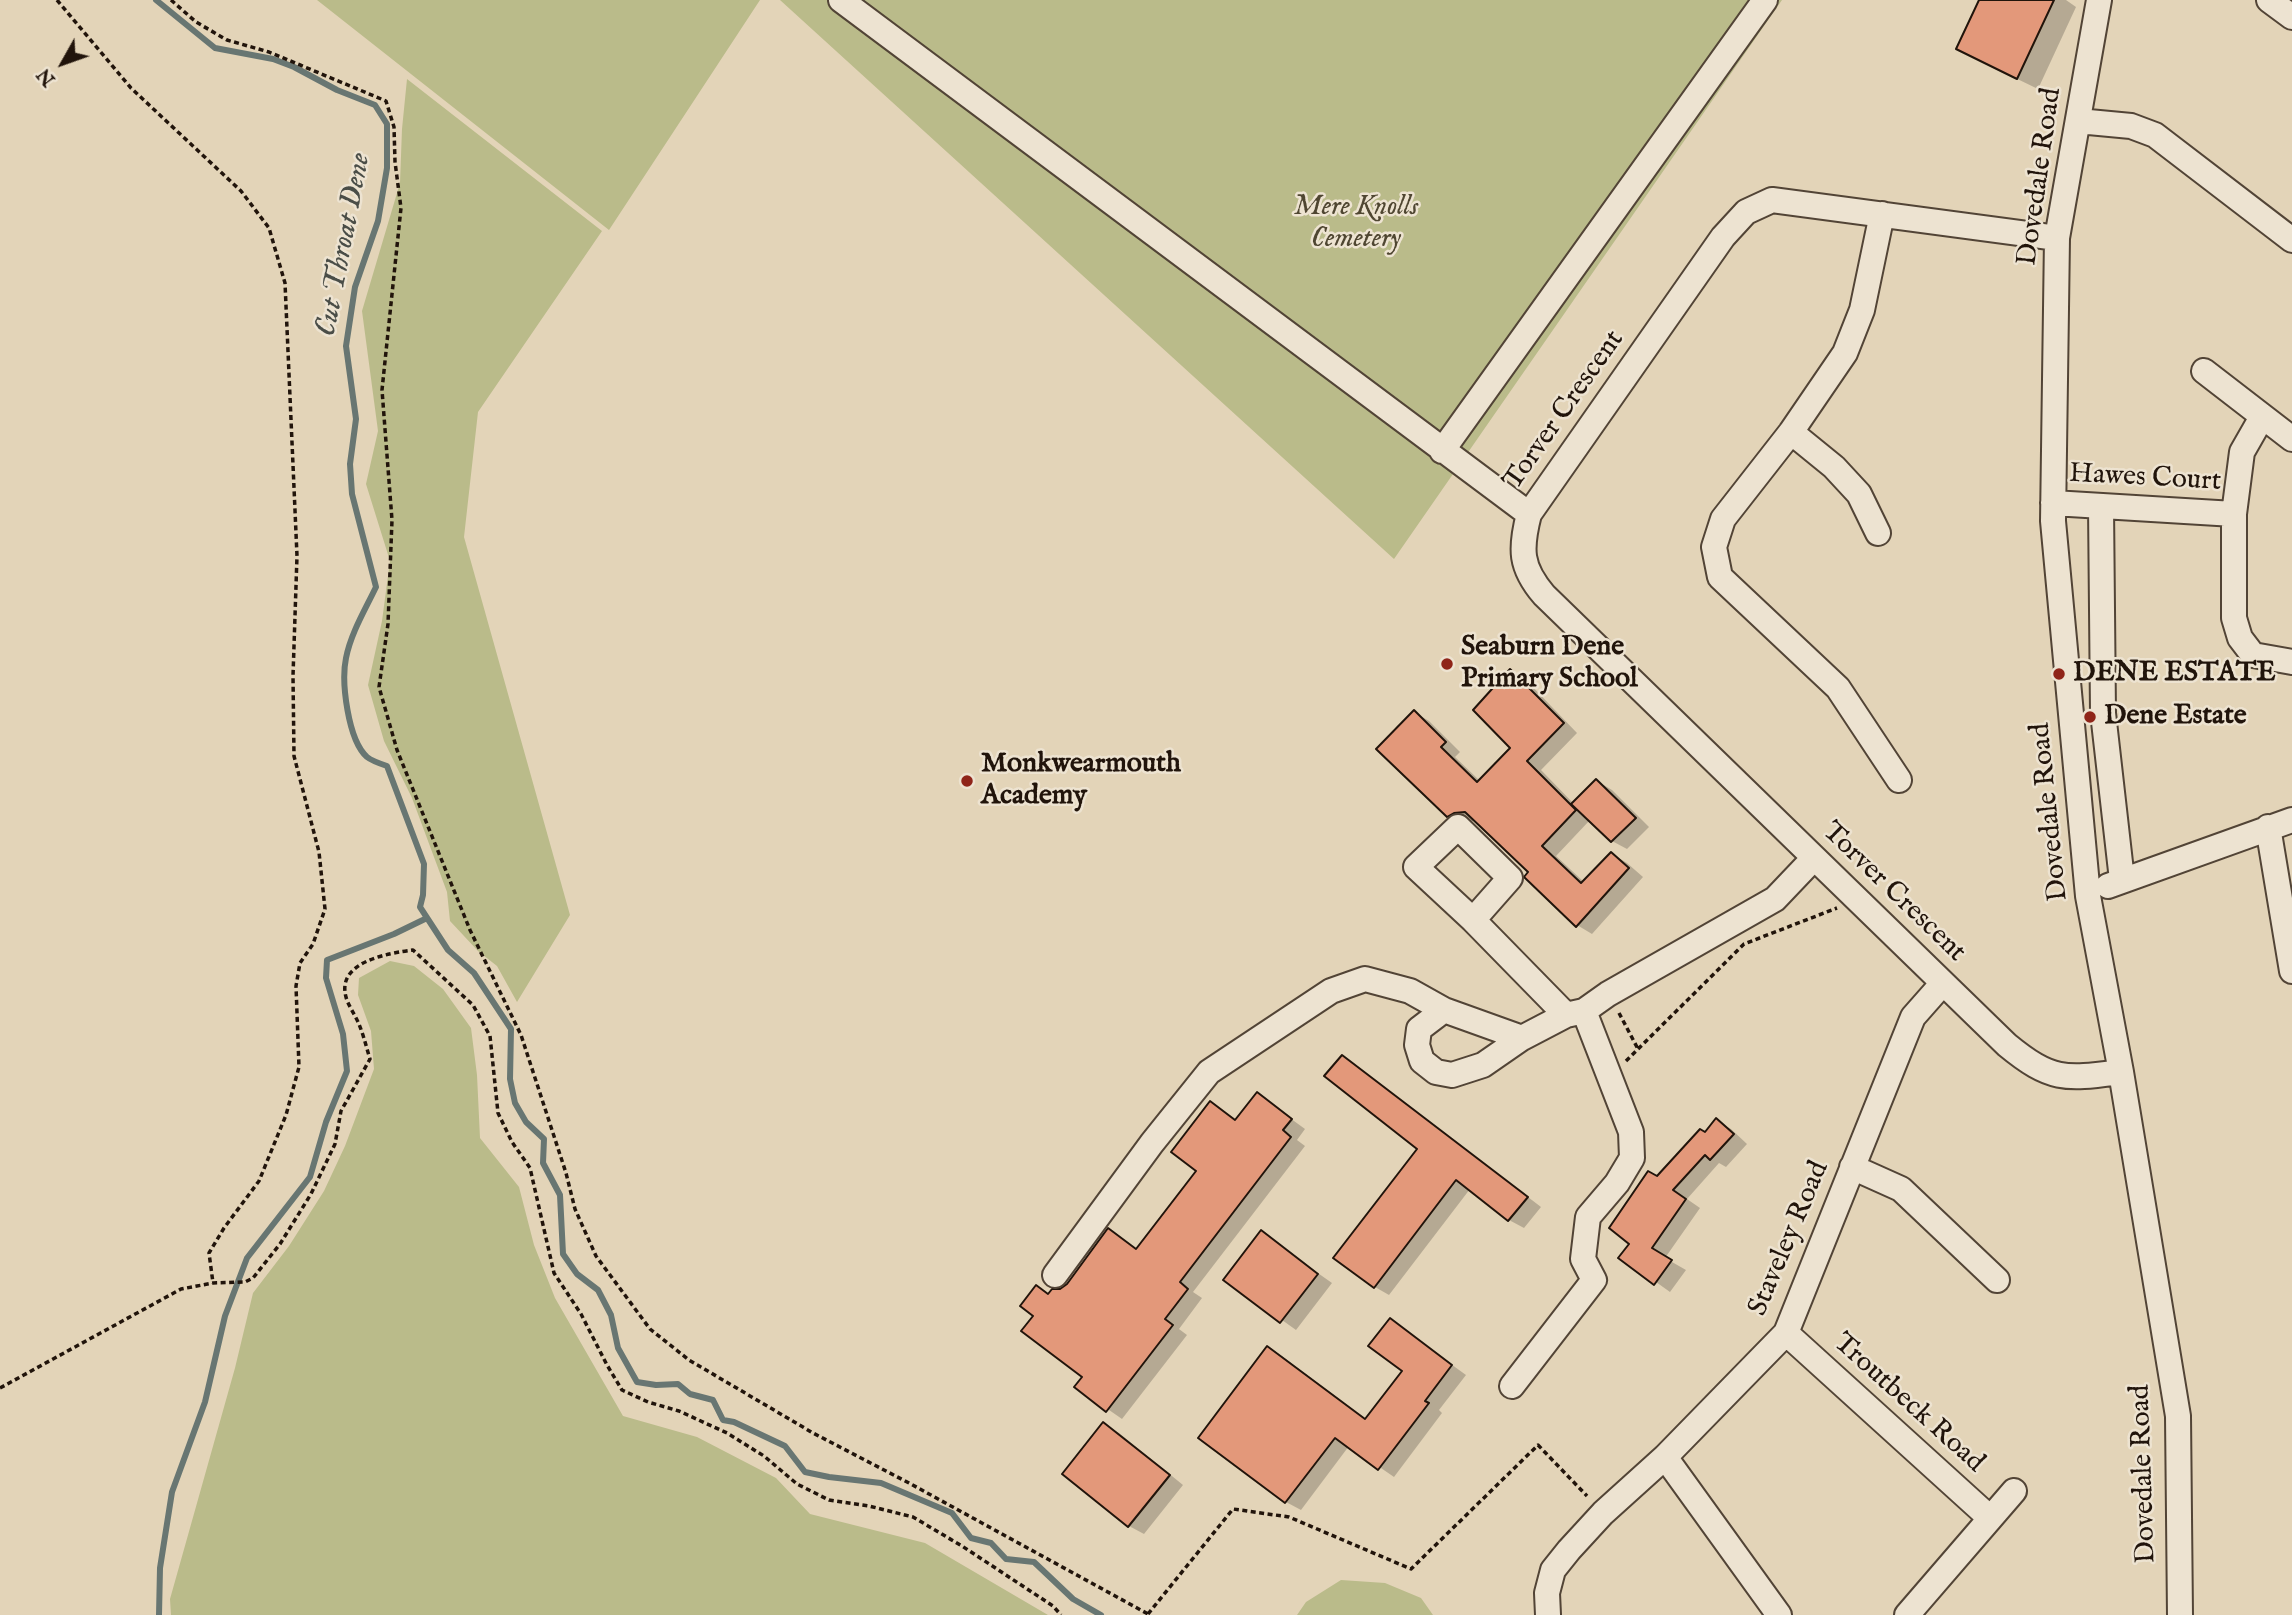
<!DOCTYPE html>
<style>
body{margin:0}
#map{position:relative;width:2292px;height:1615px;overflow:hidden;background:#e3d4b8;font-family:"IM FELL English",serif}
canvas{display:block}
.north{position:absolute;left:28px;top:28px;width:70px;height:70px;-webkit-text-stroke:5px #ede3d1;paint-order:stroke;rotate:230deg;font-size:19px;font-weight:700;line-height:28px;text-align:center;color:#21140b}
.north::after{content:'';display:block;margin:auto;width:24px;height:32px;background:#21140b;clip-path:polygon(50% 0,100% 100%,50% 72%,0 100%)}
</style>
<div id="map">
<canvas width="2292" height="1615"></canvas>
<div class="north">N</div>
</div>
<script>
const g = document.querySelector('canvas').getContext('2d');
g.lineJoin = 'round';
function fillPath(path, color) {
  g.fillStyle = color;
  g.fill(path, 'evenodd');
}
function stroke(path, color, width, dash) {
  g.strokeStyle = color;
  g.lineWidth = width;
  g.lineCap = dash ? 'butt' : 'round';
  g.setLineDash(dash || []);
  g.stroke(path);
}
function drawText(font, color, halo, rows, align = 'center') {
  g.font = font + ' "IM FELL English",serif';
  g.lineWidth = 5;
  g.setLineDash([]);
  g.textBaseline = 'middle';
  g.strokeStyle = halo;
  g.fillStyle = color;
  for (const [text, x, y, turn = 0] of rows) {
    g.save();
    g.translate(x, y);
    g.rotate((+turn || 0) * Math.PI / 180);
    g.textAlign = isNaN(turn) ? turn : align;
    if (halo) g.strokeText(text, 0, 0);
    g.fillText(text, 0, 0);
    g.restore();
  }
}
fillPath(new Path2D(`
 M 317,0 L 760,0 L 609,230 Z
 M 780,0 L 1782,0 L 1394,559 Z
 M 407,79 L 602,231 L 478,412 L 464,537 L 570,915 L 517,1002 L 497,966 L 478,951 L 450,921 L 447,892 L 412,798 L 384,741 L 368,685 L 382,621 L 390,561 L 366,484 L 378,431 L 362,311 L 400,183 L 402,129 Z
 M 390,961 L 414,966 L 443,989 L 471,1028 L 477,1075 L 480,1138 L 519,1187 L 534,1245 L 555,1298 L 623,1416 L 697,1437 L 776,1478 L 810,1514 L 925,1543 L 1048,1615 L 171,1615 L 170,1599 L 235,1368 L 253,1293 L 289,1246 L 324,1191 L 345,1146 L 374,1069 L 371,1031 L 358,995 L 359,978 Z
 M 1341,1580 L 1385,1583 L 1421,1598 L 1433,1615 L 1297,1615 L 1306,1602 Z`), '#babb8a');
fillPath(new Path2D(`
 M 1981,0 L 2066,0 L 2076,7 L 2038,89 L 1978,60 Z
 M 1511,671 L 1526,680 L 1577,733 L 1541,770 L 1574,804 L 1597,781 L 1612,790 L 1649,827 L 1627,849 L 1612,841 L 1590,820 L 1556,856 L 1584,882 L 1612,854 L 1627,863 L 1643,877 L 1592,934 L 1577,925 L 1530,871 L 1476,820 L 1463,825 L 1448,816 L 1414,712 L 1429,721 L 1460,752 L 1455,757 L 1480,781 L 1512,748 Z
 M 1342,1057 L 1357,1066 L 1541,1207 L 1524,1228 L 1509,1220 L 1470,1189 L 1389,1295 L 1375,1287 L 1420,1149 Z
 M 1257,1094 L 1305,1129 L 1297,1140 L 1305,1146 L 1193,1292 L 1202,1298 L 1179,1329 L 1187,1335 L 1122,1419 L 1076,1387 L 1084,1377 L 1037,1287 L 1050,1295 L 1068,1286 L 1109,1230 L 1138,1250 L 1199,1171 L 1211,1103 L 1237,1120 Z
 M 1716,1121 L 1731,1129 L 1747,1144 L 1726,1167 L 1719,1163 L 1687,1199 L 1700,1208 L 1665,1258 L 1686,1270 L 1670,1292 L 1621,1257 L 1632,1244 L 1658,1179 L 1705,1134 Z
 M 1261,1233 L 1332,1283 L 1296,1330 L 1226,1280 Z
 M 1390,1320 L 1466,1375 L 1439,1410 L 1442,1413 L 1394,1477 L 1349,1446 L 1301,1510 L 1286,1502 L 1201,1437 L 1268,1348 L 1283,1357 L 1367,1420 L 1404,1371 Z
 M 1104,1424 L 1119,1433 L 1183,1485 L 1144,1534 L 1129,1526 Z`), '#0003');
stroke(new Path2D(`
 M 156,0 L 215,48 L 273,59 L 294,67 L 337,90 L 375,105 L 387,124 L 387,168 L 378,221 L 355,287 L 346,346 L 356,419 L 350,464 L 352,494 L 376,587 C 365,610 351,633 346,658 C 341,682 348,740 367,757 C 372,761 381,764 387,766 L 424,864 L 423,895 L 420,907 L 448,950 L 474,973 L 511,1029 L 510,1079 L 515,1103 L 526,1122 L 544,1139 L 543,1163 L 560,1195 L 563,1254 L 577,1274 L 598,1290 L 611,1315 L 618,1348 L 637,1382 L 656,1385 L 678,1384 L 690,1394 L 713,1400 L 723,1420 L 734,1422 L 785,1446 L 805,1472 L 829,1477 L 881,1483 L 952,1513 L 971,1538 L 991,1543 L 1006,1559 L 1034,1562 L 1073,1599 L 1101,1615
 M 159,1615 L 160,1568 L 172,1492 L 205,1402 L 225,1316 L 247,1258 L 310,1177 L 326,1122 L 347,1071 L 343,1034 L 326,978 L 327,960 L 394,934 L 427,918`), '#687672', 6);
const building = new Path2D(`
 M 1979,0 L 2054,0 L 2017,79 L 1956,49 Z
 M 1510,669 L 1564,723 L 1527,761 L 1576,810 L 1542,846 L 1581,883 L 1611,852 L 1629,868 L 1576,927 L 1524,877 L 1528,872 L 1465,812 L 1454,813 L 1447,817 L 1376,749 L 1414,710 L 1446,742 L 1441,747 L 1477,782 L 1510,748 L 1473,710 Z
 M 1596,779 L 1636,818 L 1611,842 L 1571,804 Z
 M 1342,1055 L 1528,1197 L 1508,1221 L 1456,1180 L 1374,1288 L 1333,1258 L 1417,1149 L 1324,1076 Z
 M 1257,1092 L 1292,1119 L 1283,1130 L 1291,1137 L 1180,1282 L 1188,1289 L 1165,1319 L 1173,1325 L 1106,1412 L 1074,1387 L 1082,1377 L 1021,1331 L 1033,1316 L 1020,1306 L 1036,1285 L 1048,1294 L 1052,1289 L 1060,1289 L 1067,1284 L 1108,1228 L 1136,1249 L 1196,1171 L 1171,1152 L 1210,1101 L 1235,1120 Z
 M 1716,1118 L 1734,1134 L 1710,1160 L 1705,1155 L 1673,1190 L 1686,1199 L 1652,1248 L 1672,1260 L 1654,1285 L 1618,1258 L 1629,1244 L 1609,1228 L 1648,1171 L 1657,1176 L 1700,1129 L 1705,1132 Z
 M 1261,1230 L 1318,1274 L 1280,1323 L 1223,1280 Z
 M 1390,1318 L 1452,1365 L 1425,1401 L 1429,1403 L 1378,1470 L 1335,1438 L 1285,1503 L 1198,1438 L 1267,1346 L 1365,1419 L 1402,1371 L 1368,1346 Z
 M 1103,1422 L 1170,1475 L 1128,1527 L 1062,1474 Z`);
fillPath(building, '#e3987a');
stroke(building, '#21140b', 2);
const minor = new Path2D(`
 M 841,0 L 1529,514
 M 2099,0 L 2057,238 L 2053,521 L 2088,896 L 2121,1072 L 2178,1416 L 2180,1615
 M 2269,0 L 2292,17
 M 2078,121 L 2131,126 L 2155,135 L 2292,240
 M 1882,214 L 1862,310 L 1845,353 L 1791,432 L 1723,519 L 1714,547 L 1720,577 L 1838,688 L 1899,780
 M 2057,238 L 1772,200 L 1746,212 L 1723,237 L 1529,514 C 1520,549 1520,567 1544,595 L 2007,1045 C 2052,1082 2066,1079 2121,1072
 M 2204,371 L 2292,439
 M 2262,417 L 2242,452 L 2234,514 L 2234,618 L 2240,638 L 2253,655 L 2292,662
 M 1791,432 L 1834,467 L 1859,494 L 1878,533
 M 1442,451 L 1765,0
 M 2053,503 L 2234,514
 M 2101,506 L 2103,713 L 2122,880
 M 2268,827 L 2292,971
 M 2108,886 L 2292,820
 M 1473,920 L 1510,878 L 1458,827 L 1416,867 L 1473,920 L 1566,1015
 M 1444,1010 L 1419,1029 L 1417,1045 L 1422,1061 L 1436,1072 L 1452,1075 L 1483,1065 L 1522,1038 L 1566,1015 L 1584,1011 L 1608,994 L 1775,899 L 1814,858
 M 1852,1167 L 1901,1189 L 1997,1280
 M 1055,1275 L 1152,1143 L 1209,1072 L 1331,991 L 1365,979 L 1410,991 L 1444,1010 L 1522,1038
 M 1786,1333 L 1990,1518
 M 1512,1386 L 1594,1280 L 1583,1259 L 1588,1217 L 1617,1183 L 1632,1158 L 1631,1132 L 1584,1011
 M 1665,1457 L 1779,1615
 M 1548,1615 L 1547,1593 L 1553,1570 L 1569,1550 L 1603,1513 L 1665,1457 L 1786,1333 L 1913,1017 L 1943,983
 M 1907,1615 L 2014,1491`);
stroke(minor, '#524436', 28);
stroke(new Path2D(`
 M 57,0 L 131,88 L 241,191 L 269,228 L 285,283 L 297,556 L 293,676 L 294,756 L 319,852 L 325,909 L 313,944 L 300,963 L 296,986 L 299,1067 L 286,1115 L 259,1181 L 224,1228 L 209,1253 L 213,1283
 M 171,0 L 196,22 L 227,40 L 269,52 L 386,101 L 394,127 L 395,162 L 401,208 L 382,390 L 392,520 L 388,624 L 379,687 L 397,750 L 470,930 L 521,1035 L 566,1173 L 575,1209 L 596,1256 L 650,1329 L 689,1360 L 813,1433 L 909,1483 L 1148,1614
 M 1619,1013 L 1638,1049
 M 1626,1061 L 1744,944 L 1837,908
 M 0,1388 L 181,1289 L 213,1283 L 245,1282 L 253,1278 L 280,1244 L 311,1194 L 335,1144 L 341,1111 L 370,1059 C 366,1046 363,1033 358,1022 C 354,1013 348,1005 346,997 C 336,961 390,953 413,950 L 473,1005 L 490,1036 L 498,1113 L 512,1142 L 530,1168 L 554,1273 L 581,1314 L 607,1365 L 622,1390 L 648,1402 L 679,1411 L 727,1433 L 764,1456 L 797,1484 L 829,1500 L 869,1506 L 913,1517 L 962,1546 L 1053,1606 L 1061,1615
 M 1148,1614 L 1233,1509 L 1289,1517 L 1411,1569 L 1538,1445 L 1587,1496`), '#21140b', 3.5, [5, 3.5]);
stroke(minor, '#ede3d1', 24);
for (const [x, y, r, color] of [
 [1447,664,7,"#8f2418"],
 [2059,674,7,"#8f2418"],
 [2090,717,7,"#8f2418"],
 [967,781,7,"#8f2418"]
]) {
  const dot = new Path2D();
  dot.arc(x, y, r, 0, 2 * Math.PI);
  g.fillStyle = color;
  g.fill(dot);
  stroke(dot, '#ede3d1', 2.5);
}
drawText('28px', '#21140b', '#ede3d1', [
 ["Dovedale Road",2041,177,-82],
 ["Torver Crescent",1565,411,-55],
 ["Hawes Court",2145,479,3],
 ["Dovedale Road",2051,812,-96],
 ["Torver Crescent",1893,893,44],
 ["Staveley Road",1790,1239,-67],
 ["Troutbeck Road",1908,1404,42],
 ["Dovedale Road",2145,1474,-92]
]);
drawText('italic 28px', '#4f4631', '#ede3d1', [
 ["Mere Knolls",1356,208],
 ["Cemetery",1356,240]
]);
drawText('bold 28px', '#21140b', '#ede3d1', [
 ["Seaburn Dene",1461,648],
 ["Primary School",1461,680],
 ["DENE ESTATE",2073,674],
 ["Dene Estate",2104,717],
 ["Monkwearmouth",981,765],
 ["Academy",981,797]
], 'left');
drawText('italic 30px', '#4a4d47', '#ede3d1', [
 ["Cut Throat Dene",345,245,-79]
]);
</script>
